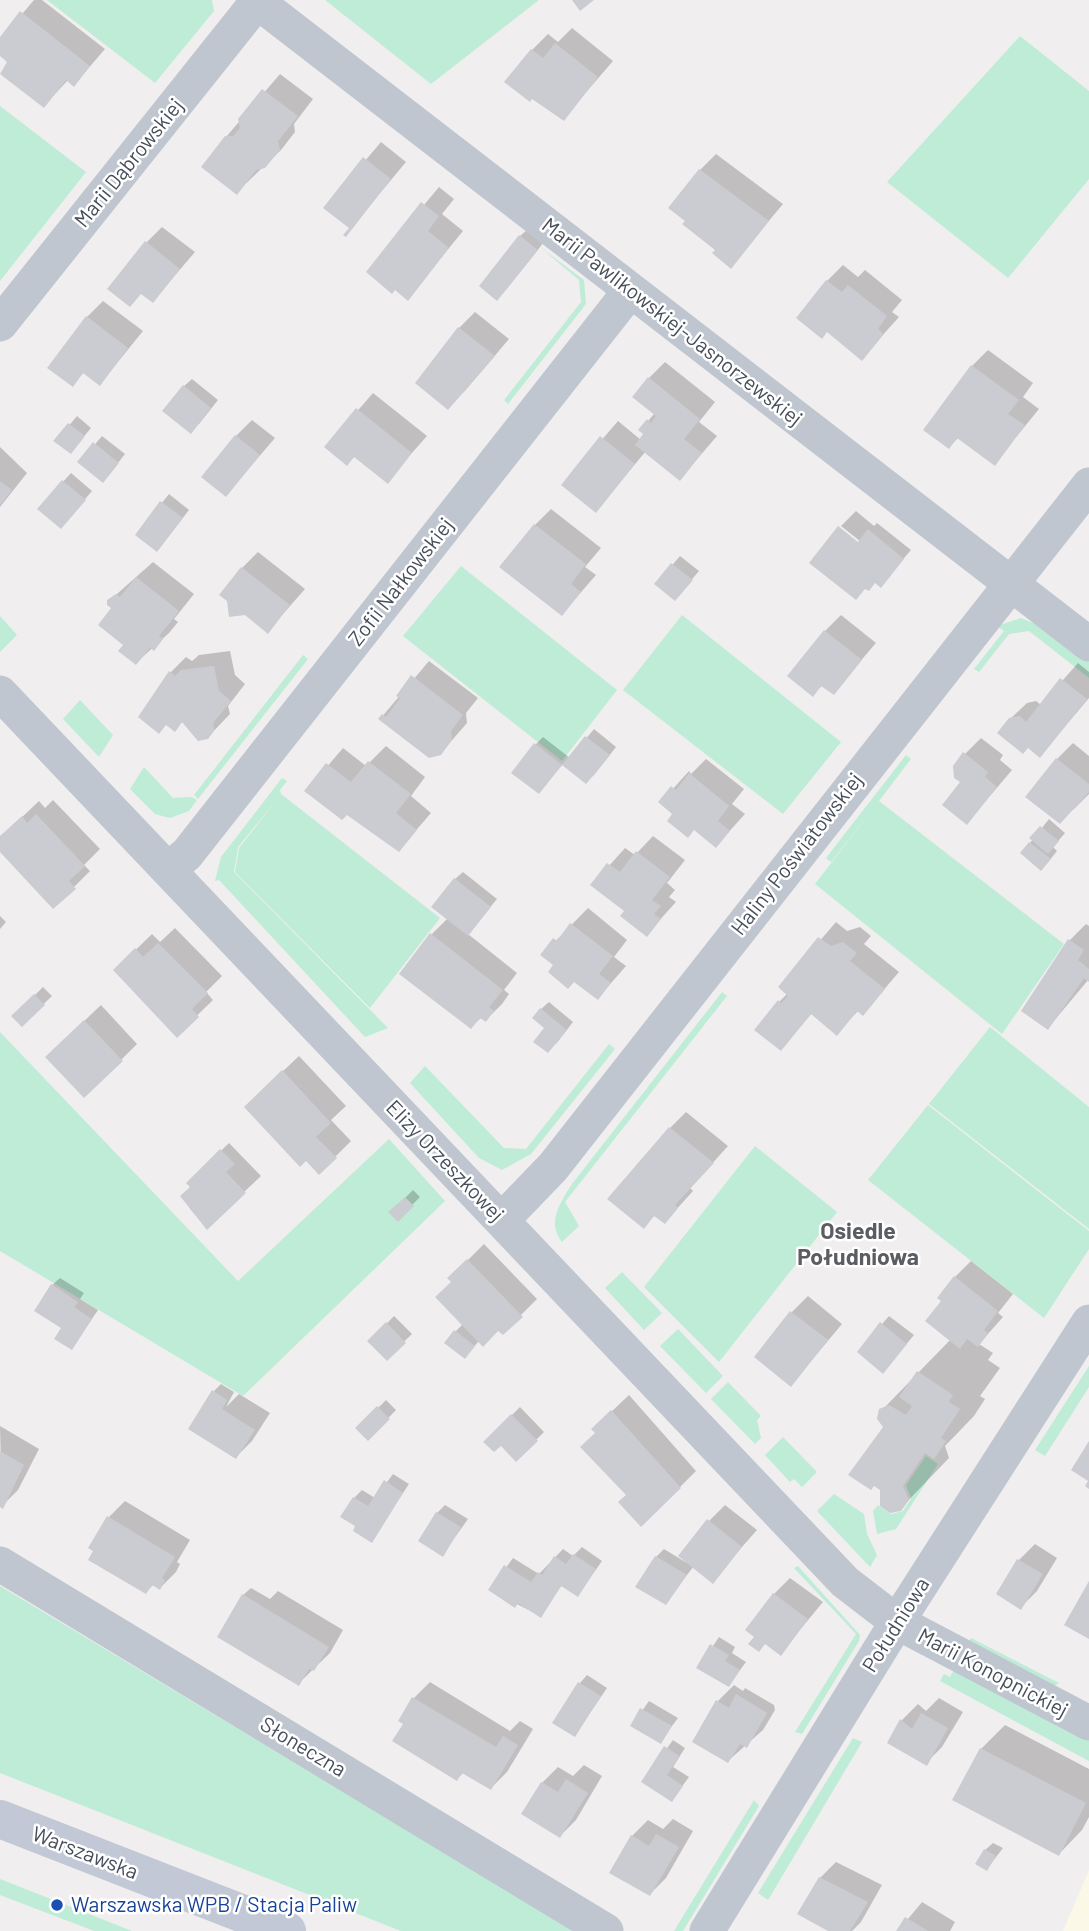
<!DOCTYPE html>
<meta charset="utf-8">
<style>
body{margin:0}
canvas{display:block;background:#f0eeee}
</style>
<canvas width="1089" height="1931"></canvas>
<script>
const g = document.querySelector('canvas').getContext('2d');
g.lineJoin = 'round';
function fillPath(path, color) {
  g.fillStyle = color;
  g.fill(path, 'evenodd');
}
function stroke(path, color, width, dash) {
  g.strokeStyle = color;
  g.lineWidth = width;
  g.lineCap = dash ? 'butt' : 'round';
  g.setLineDash(dash || []);
  g.stroke(path);
}
function drawText(font, color, halo, rows, align = 'center') {
  g.font = font + ' Barlow,sans-serif';
  g.lineWidth = 5;
  g.setLineDash([]);
  g.textBaseline = 'middle';
  g.strokeStyle = halo;
  g.fillStyle = color;
  for (const [text, x, y, turn = 0] of rows) {
    g.save();
    g.translate(x, y);
    g.rotate((+turn || 0) * Math.PI / 180);
    g.textAlign = isNaN(turn) ? turn : align;
    if (halo) g.strokeText(text, 0, 0);
    g.fillText(text, 0, 0);
    g.restore();
  }
}
fillPath(new Path2D(`
 M 1089,1870 L 1089,1931 L 1063,1931 Z`), '#fbf8e8');
fillPath(new Path2D(`
 M 47,0 L 212,0 L 214,11 L 155,83 Z
 M 325,0 L 539,0 L 431,84 Z
 M 1020,36 L 1089,91 L 1089,179 L 1008,278 L 887,182 Z
 M 0,106 L 86,172 L 0,281 Z
 M 541,248 L 584,280 L 586,304 L 508,404 L 504,400 L 581,302 L 579,280 Z
 M 461,566 L 617,690 L 562,761 L 403,636 Z
 M 682,615 L 841,742 L 783,814 L 623,690 Z
 M 0,616 L 17,635 L 0,652 Z
 M 1021,618 L 1043,627 L 1089,662 L 1089,678 L 1029,631 L 1009,634 L 979,672 L 974,669 L 1004,631 L 997,626 Z
 M 303,655 L 308,659 L 198,799 L 194,795 Z
 M 80,700 L 113,735 L 99,757 L 63,719 Z
 M 906,755 L 911,759 L 879,801 L 1064,944 L 1002,1034 L 815,884 L 872,810 L 831,862 L 826,858 Z
 M 144,767 L 173,798 L 192,797 L 197,800 L 189,811 L 170,818 L 155,814 L 130,789 Z
 M 282,778 L 287,781 L 280,790 L 281,794 L 440,918 L 370,1008 L 235,872 L 239,848 L 278,798 L 238,847 L 234,872 L 388,1028 L 365,1037 L 219,880 L 215,881 L 221,857 Z
 M 722,992 L 727,996 L 565,1202 L 579,1226 L 562,1242 C 546,1222 561,1202 572,1184 Z
 M 990,1027 L 1089,1107 L 1089,1229 L 929,1104 Z
 M 0,1032 L 238,1281 L 389,1139 L 445,1201 L 243,1396 L 0,1251 Z
 M 609,1044 L 615,1049 L 531,1154 L 502,1170 L 479,1158 L 410,1083 L 425,1066 L 504,1148 L 526,1149 Z
 M 928,1105 L 1089,1231 L 1089,1249 L 1044,1318 L 868,1180 Z
 M 755,1146 L 837,1212 L 719,1362 L 644,1287 Z
 M 622,1272 L 662,1313 L 644,1330 L 605,1288 Z
 M 678,1329 L 723,1376 L 706,1393 L 660,1346 Z
 M 1089,1366 L 1089,1387 L 1045,1456 L 1035,1450 Z
 M 728,1382 L 761,1416 L 757,1420 L 761,1438 L 755,1444 L 711,1399 Z
 M 783,1437 L 817,1472 L 802,1487 L 794,1479 L 790,1482 L 765,1455 Z
 M 926,1456 L 938,1464 L 896,1529 L 877,1534 L 873,1511 L 878,1505 L 891,1514 L 903,1511 L 911,1499 L 906,1485 Z
 M 834,1494 L 864,1514 L 867,1534 L 877,1555 L 870,1567 L 817,1511 Z
 M 798,1566 L 860,1635 L 859,1641 L 802,1734 L 795,1732 L 856,1634 L 794,1568 Z
 M 0,1586 L 575,1931 L 401,1931 L 0,1773 Z
 M 971,1638 L 1059,1683 L 1052,1687 L 968,1643 Z
 M 955,1668 L 1089,1740 L 1089,1761 L 940,1681 L 944,1674 L 950,1677 Z
 M 853,1738 L 862,1742 L 768,1900 L 758,1893 Z
 M 754,1800 L 759,1806 L 683,1931 L 674,1931 Z
 M 0,1879 L 132,1931 L 94,1931 L 0,1895 Z`), '#beecd7');
fillPath(new Path2D(`
 M 34,0 L 42,0 L 105,49 L 74,85 L 68,80 L 44,106 L 1,73 L 10,61 L 0,54 L 0,40 Z
 M 572,28 L 613,61 L 563,119 L 532,50 L 548,34 L 558,42 Z
 M 280,74 L 313,99 L 294,124 L 295,132 L 281,150 L 237,192 L 226,137 Z
 M 381,142 L 406,162 L 351,228 L 325,208 Z
 M 716,154 L 783,204 L 731,266 L 717,249 L 700,170 Z
 M 439,187 L 454,199 L 442,214 L 463,231 L 408,298 L 368,272 Z
 M 162,227 L 195,252 L 153,301 L 146,243 Z
 M 528,229 L 544,242 L 505,291 L 520,236 Z
 M 843,265 L 858,277 L 865,270 L 902,300 L 892,312 L 899,317 L 862,358 L 827,281 Z
 M 103,301 L 143,331 L 100,384 L 84,372 L 73,385 L 87,317 Z
 M 475,312 L 509,339 L 463,393 L 459,328 Z
 M 988,350 L 1033,383 L 1023,397 L 1039,409 L 995,463 L 959,437 L 949,447 L 972,366 Z
 M 665,362 L 715,402 L 699,422 L 717,436 L 680,479 L 646,451 L 596,511 L 563,485 L 618,421 L 641,440 L 648,421 L 655,413 L 649,378 Z
 M 192,379 L 218,400 L 199,424 L 184,386 Z
 M 373,393 L 427,436 L 387,481 L 355,456 L 347,464 L 326,447 Z
 M 77,416 L 91,428 L 71,452 L 56,441 Z
 M 252,420 L 275,438 L 226,495 L 236,436 Z
 M 102,436 L 125,454 L 110,473 L 80,462 Z
 M 0,447 L 27,473 L 0,507 Z
 M 71,473 L 92,491 L 68,519 L 39,508 Z
 M 169,494 L 189,510 L 164,542 L 137,534 Z
 M 551,509 L 601,548 L 585,567 L 596,575 L 562,614 L 535,525 Z
 M 856,511 L 874,526 L 877,523 L 911,550 L 881,585 L 860,541 L 841,526 Z
 M 258,552 L 305,589 L 268,631 L 242,568 Z
 M 680,556 L 699,571 L 682,591 L 656,584 Z
 M 153,562 L 194,594 L 174,619 L 178,622 L 169,633 L 136,663 L 109,601 Z
 M 841,615 L 876,643 L 833,693 L 823,685 L 813,694 L 825,631 Z
 M 230,651 L 235,675 L 245,684 L 228,706 L 230,714 L 207,738 L 183,721 L 175,730 L 170,673 L 186,657 L 192,661 L 199,655 Z
 M 429,661 L 478,698 L 466,713 L 467,723 L 440,754 L 380,719 Z
 M 1078,663 L 1089,672 L 1089,698 L 1040,756 L 1010,719 L 1027,703 L 1036,701 L 1041,705 Z
 M 594,729 L 616,747 L 594,775 L 586,782 L 563,764 L 546,784 L 535,745 L 543,737 L 570,758 Z
 M 981,738 L 1003,755 L 1000,760 L 1012,770 L 967,823 L 965,754 Z
 M 1073,743 L 1089,756 L 1089,794 L 1073,810 L 1057,759 Z
 M 386,746 L 425,777 L 411,796 L 431,813 L 399,850 L 347,813 L 307,790 L 343,748 L 366,766 Z
 M 706,759 L 744,789 L 732,804 L 745,814 L 716,846 L 661,802 L 689,771 L 691,774 Z
 M 53,800 L 100,849 L 84,865 L 90,871 L 74,887 L 0,849 L 0,838 L 39,801 L 45,808 Z
 M 1049,819 L 1065,833 L 1053,847 L 1057,851 L 1049,861 L 1022,853 Z
 M 653,836 L 685,860 L 667,883 L 675,890 L 669,897 L 676,902 L 647,934 L 626,911 L 592,885 L 625,848 L 635,855 Z
 M 463,872 L 497,899 L 468,934 L 517,973 L 504,990 L 509,994 L 502,1004 L 486,1020 L 482,1017 L 471,1027 L 431,935 L 448,918 L 455,879 Z
 M 588,908 L 627,940 L 614,957 L 626,966 L 598,998 L 543,954 Z
 M 0,916 L 6,922 L 0,929 Z
 M 836,922 L 847,931 L 860,927 L 871,936 L 864,944 L 899,972 L 863,1014 L 859,1010 L 837,1033 L 812,1013 L 781,1049 L 779,1002 L 788,993 L 780,987 Z
 M 1086,924 L 1089,926 L 1089,979 L 1048,1028 L 1023,1010 L 1070,940 Z
 M 175,928 L 222,976 L 206,992 L 213,1000 L 177,1035 L 115,970 L 152,934 L 160,942 Z
 M 43,987 L 52,996 L 22,1025 L 14,1016 Z
 M 549,1002 L 573,1022 L 556,1044 L 541,1009 Z
 M 101,1005 L 137,1044 L 121,1060 L 63,1041 Z
 M 299,1056 L 346,1106 L 331,1120 L 351,1141 L 335,1157 L 262,1091 Z
 M 686,1112 L 728,1146 L 690,1188 L 693,1191 L 665,1222 L 655,1215 L 643,1227 L 670,1128 Z
 M 229,1143 L 261,1176 L 207,1227 L 190,1209 L 192,1186 L 188,1183 Z
 M 413,1190 L 420,1197 L 398,1219 L 391,1212 Z
 M 484,1244 L 537,1299 L 521,1315 L 479,1341 L 472,1349 L 455,1332 L 463,1324 L 453,1281 L 466,1262 Z
 M 971,1261 L 1013,1294 L 998,1313 L 1003,1317 L 979,1344 L 993,1353 L 988,1360 L 1000,1368 L 980,1396 L 985,1399 L 974,1416 L 945,1446 L 949,1458 L 900,1509 L 883,1409 L 951,1339 L 943,1300 L 955,1277 Z
 M 60,1278 L 84,1293 L 80,1299 L 98,1310 L 72,1348 L 52,1285 Z
 M 808,1296 L 842,1324 L 791,1385 L 792,1312 Z
 M 394,1316 L 412,1334 L 387,1358 L 370,1341 Z
 M 889,1316 L 914,1335 L 883,1372 L 882,1324 Z
 M 221,1384 L 234,1392 L 226,1407 L 239,1394 L 270,1413 L 252,1441 L 236,1457 L 214,1391 Z
 M 629,1395 L 696,1471 L 680,1487 L 628,1495 L 597,1432 L 610,1413 Z
 M 386,1400 L 396,1410 L 368,1439 L 358,1428 Z
 M 520,1407 L 544,1432 L 516,1460 L 501,1443 L 485,1442 Z
 M 0,1426 L 39,1449 L 18,1490 L 2,1506 Z
 M 393,1474 L 409,1484 L 371,1541 L 358,1526 L 354,1498 L 362,1490 L 375,1498 Z
 M 125,1501 L 190,1540 L 177,1562 L 180,1564 L 176,1572 L 160,1588 L 154,1584 L 146,1592 L 90,1548 L 109,1517 Z
 M 445,1505 L 468,1519 L 443,1554 L 437,1513 Z
 M 725,1505 L 757,1530 L 712,1581 L 694,1566 L 665,1603 L 656,1557 L 664,1549 L 687,1563 L 709,1521 Z
 M 1035,1544 L 1057,1558 L 1037,1591 L 1021,1607 L 1019,1560 Z
 M 582,1547 L 602,1561 L 578,1595 L 562,1585 L 540,1616 L 490,1590 L 513,1558 L 539,1574 L 563,1549 L 573,1556 Z
 M 790,1578 L 823,1602 L 780,1654 L 757,1636 L 774,1594 Z
 M 251,1588 L 270,1599 L 278,1591 L 343,1630 L 330,1653 L 298,1684 L 243,1595 Z
 M 719,1637 L 735,1647 L 732,1653 L 746,1662 L 729,1685 L 699,1667 Z
 M 587,1675 L 607,1688 L 575,1735 L 580,1683 Z
 M 430,1682 L 510,1731 L 520,1721 L 533,1729 L 507,1772 L 491,1788 L 464,1772 L 457,1779 L 405,1723 L 414,1698 Z
 M 734,1685 L 743,1691 L 745,1688 L 774,1705 L 775,1710 L 763,1730 L 728,1761 L 718,1701 Z
 M 939,1698 L 963,1712 L 942,1747 L 926,1763 L 890,1742 L 902,1720 L 918,1704 L 926,1711 Z
 M 649,1701 L 678,1718 L 660,1742 L 632,1725 Z
 M 1005,1725 L 1089,1769 L 1089,1817 L 1082,1830 L 1059,1854 L 981,1749 Z
 M 673,1740 L 685,1748 L 673,1767 L 689,1777 L 672,1800 L 643,1781 Z
 M 584,1765 L 602,1776 L 576,1820 L 560,1836 L 542,1783 L 558,1767 L 573,1776 Z
 M 673,1819 L 693,1831 L 666,1878 L 650,1894 L 632,1836 L 648,1820 L 663,1829 Z
 M 993,1843 L 1003,1848 L 987,1869 L 985,1850 Z
 M 836,1862 L 882,1885 L 861,1922 L 852,1931 L 832,1931 L 820,1878 Z
 M 922,1902 L 955,1922 L 950,1931 L 898,1931 Z`), '#0003');
fillPath(new Path2D(`
 M 572,0 L 594,0 L 580,11 Z
 M 20,11 L 90,66 L 74,87 L 66,80 L 44,108 L 0,74 L 7,62 L 0,56 L 0,37 Z
 M 555,43 L 598,77 L 564,121 L 532,99 L 530,102 L 504,82 L 531,49 L 543,58 Z
 M 262,89 L 298,116 L 278,141 L 280,150 L 265,168 L 256,170 L 237,195 L 201,167 L 225,136 L 233,136 L 240,128 L 238,119 Z
 M 363,157 L 391,179 L 346,237 L 343,235 L 349,228 L 323,208 Z
 M 699,169 L 769,221 L 731,269 L 712,253 L 715,250 L 682,224 L 685,221 L 668,208 Z
 M 421,202 L 439,216 L 428,231 L 449,248 L 408,301 L 395,290 L 392,294 L 366,272 Z
 M 519,235 L 538,250 L 497,301 L 479,286 Z
 M 145,241 L 180,269 L 153,303 L 141,294 L 130,307 L 107,289 Z
 M 826,280 L 842,292 L 848,285 L 887,316 L 878,329 L 884,334 L 862,361 L 827,332 L 822,339 L 796,318 Z
 M 86,316 L 128,348 L 100,386 L 83,373 L 73,387 L 47,368 Z
 M 458,327 L 495,356 L 448,410 L 415,383 Z
 M 971,365 L 1019,400 L 1008,414 L 1025,425 L 995,466 L 957,438 L 949,449 L 923,430 Z
 M 648,377 L 700,419 L 684,439 L 702,453 L 680,481 L 635,445 L 643,434 L 638,430 L 647,419 L 651,423 L 656,416 L 632,397 Z
 M 183,385 L 211,408 L 191,434 L 162,411 Z
 M 356,408 L 412,453 L 388,484 L 354,457 L 347,466 L 324,447 Z
 M 68,423 L 85,436 L 71,454 L 53,441 Z
 M 235,435 L 260,455 L 226,497 L 201,477 Z
 M 600,436 L 635,464 L 596,513 L 561,485 Z
 M 93,442 L 119,463 L 103,483 L 77,462 Z
 M 62,480 L 86,500 L 61,529 L 37,509 Z
 M 0,481 L 12,490 L 0,505 Z
 M 160,501 L 183,518 L 157,552 L 135,535 Z
 M 534,524 L 586,564 L 571,584 L 581,592 L 562,616 L 499,567 Z
 M 838,526 L 858,542 L 868,529 L 904,559 L 881,588 L 875,583 L 869,591 L 865,589 L 856,600 L 809,563 Z
 M 671,563 L 693,580 L 675,601 L 654,584 Z
 M 241,567 L 290,605 L 268,634 L 245,615 L 229,617 L 227,601 L 219,595 Z
 M 136,577 L 179,611 L 159,636 L 163,639 L 154,651 L 150,648 L 136,665 L 118,651 L 123,645 L 98,625 L 111,608 L 107,605 L 107,600 L 116,594 L 120,597 Z
 M 824,630 L 862,660 L 834,695 L 821,686 L 813,697 L 787,676 Z
 M 214,666 L 219,691 L 231,701 L 213,723 L 214,731 L 208,739 L 198,741 L 182,722 L 175,732 L 166,725 L 159,734 L 138,717 L 169,671 L 175,676 L 181,670 Z
 M 411,675 L 463,715 L 451,731 L 452,740 L 441,755 L 429,758 L 378,719 L 382,714 L 386,717 L 400,698 L 396,696 Z
 M 1060,678 L 1087,699 L 1040,758 L 1028,748 L 1023,754 L 997,733 L 1009,718 L 1020,716 L 1026,722 Z
 M 585,736 L 610,755 L 586,784 L 562,765 Z
 M 534,743 L 562,765 L 539,794 L 511,773 Z
 M 963,752 L 988,772 L 985,777 L 997,787 L 967,825 L 942,805 L 960,782 L 954,778 L 953,766 Z
 M 1056,758 L 1089,784 L 1089,792 L 1060,824 L 1025,797 Z
 M 368,761 L 411,794 L 396,813 L 417,830 L 399,852 L 347,815 L 342,820 L 304,791 L 326,763 L 351,782 Z
 M 689,773 L 729,806 L 718,821 L 730,831 L 716,848 L 694,830 L 688,838 L 667,821 L 672,814 L 658,802 L 671,786 L 676,790 Z
 M 36,814 L 85,866 L 69,881 L 76,889 L 53,909 L 0,852 L 0,836 L 22,816 L 27,823 Z
 M 1040,826 L 1059,841 L 1048,854 L 1029,838 Z
 M 1029,842 L 1051,859 L 1041,871 L 1020,853 Z
 M 636,851 L 670,877 L 652,900 L 661,906 L 654,914 L 661,919 L 647,937 L 620,916 L 624,911 L 590,885 L 607,863 L 620,872 Z
 M 454,878 L 491,907 L 468,936 L 431,907 Z
 M 570,923 L 613,956 L 599,974 L 611,983 L 598,1000 L 574,982 L 568,989 L 548,972 L 553,965 L 540,955 L 553,938 L 557,941 Z
 M 430,933 L 503,990 L 489,1007 L 494,1011 L 486,1022 L 480,1018 L 471,1029 L 399,974 Z
 M 818,937 L 831,946 L 843,942 L 857,953 L 850,961 L 885,989 L 863,1016 L 857,1011 L 837,1036 L 811,1014 L 781,1051 L 754,1030 L 778,1000 L 781,1003 L 788,996 L 778,987 Z
 M 1068,939 L 1084,950 L 1078,960 L 1089,969 L 1089,982 L 1084,978 L 1048,1030 L 1021,1011 Z
 M 158,943 L 208,993 L 192,1009 L 199,1017 L 177,1038 L 113,970 L 135,948 L 143,957 Z
 M 34,994 L 45,1005 L 22,1027 L 11,1016 Z
 M 540,1008 L 567,1030 L 548,1053 L 533,1042 L 544,1028 L 532,1018 Z
 M 84,1020 L 123,1061 L 84,1098 L 45,1057 Z
 M 282,1070 L 331,1123 L 316,1137 L 337,1158 L 319,1175 L 306,1161 L 300,1167 L 244,1107 Z
 M 669,1127 L 714,1163 L 675,1205 L 678,1208 L 665,1224 L 654,1216 L 644,1229 L 607,1199 Z
 M 220,1149 L 235,1164 L 226,1172 L 246,1193 L 207,1230 L 180,1196 L 190,1187 L 186,1183 Z
 M 405,1197 L 414,1206 L 398,1222 L 388,1212 Z
 M 467,1259 L 523,1317 L 503,1335 L 498,1331 L 483,1347 L 435,1297 L 451,1282 L 447,1278 Z
 M 954,1276 L 998,1311 L 984,1330 L 988,1334 L 978,1347 L 967,1339 L 960,1349 L 925,1321 L 941,1301 L 937,1298 Z
 M 51,1284 L 78,1302 L 74,1307 L 92,1319 L 72,1350 L 54,1339 L 61,1328 L 34,1311 Z
 M 790,1311 L 828,1340 L 791,1387 L 754,1357 Z
 M 386,1322 L 406,1343 L 387,1361 L 367,1341 Z
 M 880,1322 L 907,1344 L 883,1374 L 857,1352 Z
 M 454,1330 L 475,1346 L 465,1359 L 444,1343 Z
 M 917,1371 L 953,1395 L 949,1402 L 960,1409 L 941,1438 L 946,1441 L 934,1459 L 925,1453 L 903,1486 L 909,1500 L 901,1511 L 890,1513 L 880,1506 L 880,1490 L 874,1486 L 871,1490 L 848,1475 L 883,1427 L 877,1419 L 879,1409 L 889,1405 L 906,1415 L 912,1406 L 899,1397 Z
 M 212,1390 L 227,1400 L 222,1409 L 255,1430 L 236,1459 L 188,1429 Z
 M 377,1406 L 390,1419 L 368,1441 L 355,1428 Z
 M 611,1410 L 681,1488 L 641,1527 L 618,1502 L 626,1495 L 580,1447 L 595,1433 L 591,1429 Z
 M 511,1414 L 538,1441 L 516,1462 L 501,1446 L 494,1452 L 483,1442 Z
 M 1089,1441 L 1089,1489 L 1085,1486 L 1088,1481 L 1071,1470 Z
 M 0,1451 L 24,1465 L 3,1509 L 0,1507 Z
 M 384,1480 L 403,1493 L 372,1543 L 353,1531 L 355,1526 L 340,1517 L 353,1497 L 368,1506 Z
 M 436,1512 L 461,1527 L 443,1557 L 418,1541 Z
 M 107,1516 L 175,1557 L 162,1578 L 165,1580 L 160,1590 L 152,1585 L 146,1594 L 88,1560 L 93,1551 L 88,1548 Z
 M 707,1519 L 742,1547 L 713,1584 L 678,1556 Z
 M 573,1554 L 596,1569 L 578,1597 L 561,1586 L 541,1618 L 518,1603 L 515,1608 L 488,1590 L 504,1565 L 531,1582 L 538,1572 L 542,1575 L 554,1556 L 566,1564 Z
 M 655,1556 L 687,1575 L 666,1605 L 635,1587 Z
 M 1017,1559 L 1043,1574 L 1021,1610 L 996,1594 Z
 M 1089,1581 L 1089,1639 L 1064,1625 Z
 M 773,1593 L 808,1619 L 781,1656 L 765,1644 L 759,1652 L 748,1644 L 754,1637 L 745,1630 Z
 M 242,1594 L 329,1647 L 314,1671 L 309,1669 L 299,1686 L 217,1637 Z
 M 710,1644 L 729,1655 L 725,1661 L 740,1670 L 729,1687 L 696,1668 Z
 M 578,1682 L 601,1696 L 575,1737 L 552,1723 Z
 M 736,1694 L 767,1713 L 747,1748 L 740,1744 L 728,1763 L 692,1742 L 716,1700 L 729,1708 Z
 M 412,1697 L 496,1747 L 503,1736 L 518,1745 L 491,1790 L 462,1773 L 457,1781 L 392,1741 L 403,1724 L 398,1721 Z
 M 640,1708 L 672,1726 L 661,1744 L 630,1726 Z
 M 921,1713 L 948,1728 L 927,1766 L 887,1743 L 900,1719 L 912,1729 Z
 M 664,1746 L 679,1756 L 667,1775 L 683,1786 L 672,1802 L 641,1782 Z
 M 980,1748 L 1086,1803 L 1059,1856 L 952,1800 Z
 M 566,1779 L 588,1793 L 560,1838 L 521,1814 L 541,1782 L 558,1792 Z
 M 656,1834 L 679,1847 L 650,1896 L 609,1873 L 631,1835 L 649,1846 Z
 M 984,1849 L 996,1856 L 987,1871 L 975,1864 Z
 M 819,1877 L 868,1902 L 850,1931 L 828,1931 L 797,1914 Z
 M 905,1917 L 928,1931 L 896,1931 Z`), '#cbccd2');
stroke(new Path2D(`
 M 255,0 L 1089,644
 M 0,324 L 257,2
 M 0,693 L 845,1582 L 897,1622 L 1089,1723
 M 168,870 L 187,854 L 630,291
 M 502,1220 L 553,1167 L 1089,485
 M 0,1564 L 606,1931
 M 707,1931 L 897,1622 L 1089,1322`), '#bfc6cf', 35);
stroke(new Path2D(`
 M 0,1819 L 287,1931`), '#c2c8d6', 38);
for (const [x, y, r, color] of [
 [57,1905,7,"#1a4fb4"]
]) {
  const dot = new Path2D();
  dot.arc(x, y, r, 0, 2 * Math.PI);
  g.fillStyle = color;
  g.fill(dot);
  stroke(dot, '#fff', 2.5);
}
drawText('21px', '#474e5a', '#fff', [
 ["Marii Dąbrowskiej",129,163,-51],
 ["Marii Pawlikowskiej-Jasnorzewskiej",672,322,38],
 ["Zofii Nałkowskiej",401,582,-52],
 ["Haliny Poświatowskiej",797,854,-52],
 ["Elizy Orzeszkowej",445,1161,46],
 ["Południowa",896,1625,-58],
 ["Marii Konopnickiej",993,1673,28],
 ["Słoneczna",303,1747,31],
 ["Warszawska",85,1853,21]
]);
drawText('21px', '#164399', '#fff', [
 ["Warszawska WPB / Stacja Paliw",71,1905]
], 'left');
drawText('bold 23px', '#5b5d62', '#fff', [
 ["Osiedle",858,1231],
 ["Południowa",858,1257]
]);
</script>
